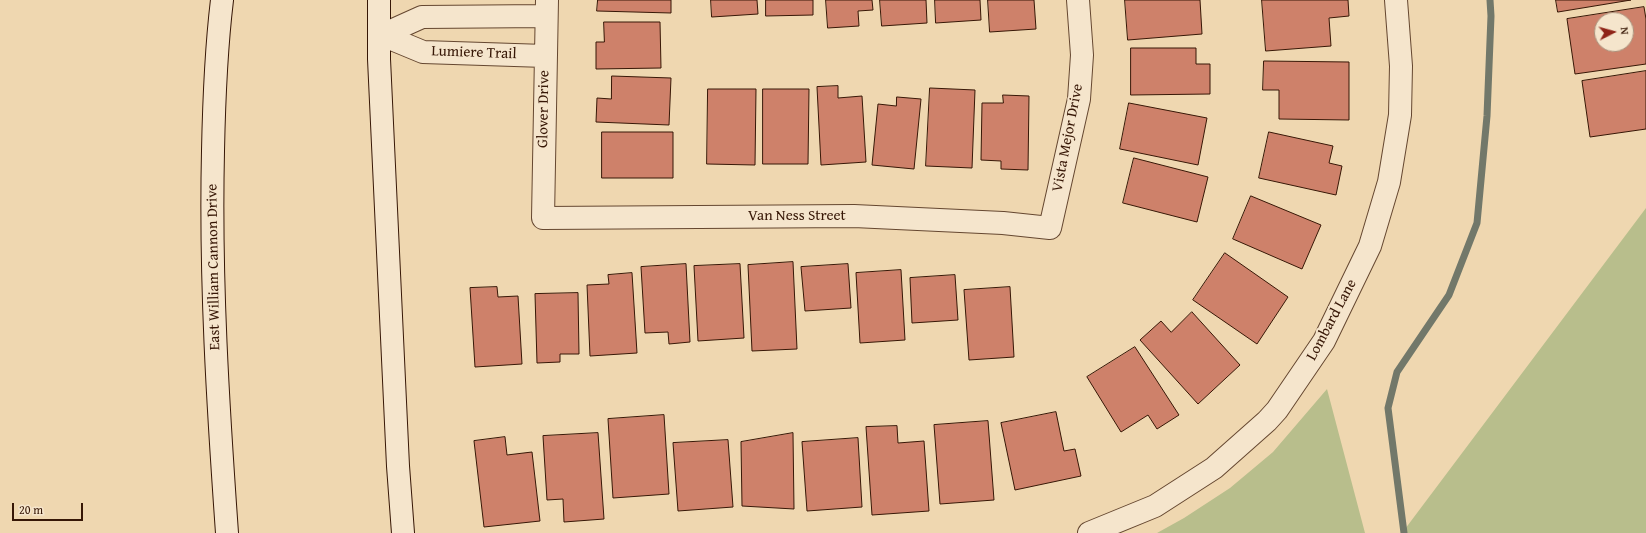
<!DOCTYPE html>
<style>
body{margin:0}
#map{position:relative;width:1646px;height:533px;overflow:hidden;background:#efd7b0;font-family:"Gentium Book Plus",serif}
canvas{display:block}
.north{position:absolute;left:1594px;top:12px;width:40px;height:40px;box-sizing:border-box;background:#f5e5cc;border:1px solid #a9937d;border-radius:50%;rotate:84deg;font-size:11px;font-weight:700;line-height:16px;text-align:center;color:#371706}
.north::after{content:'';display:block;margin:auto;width:14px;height:18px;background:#8f2418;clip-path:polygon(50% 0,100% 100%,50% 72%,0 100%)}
.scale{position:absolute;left:12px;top:503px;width:71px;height:18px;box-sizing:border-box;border:2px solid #371706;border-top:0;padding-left:5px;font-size:12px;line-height:14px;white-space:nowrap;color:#371706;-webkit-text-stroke:3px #f5e5cc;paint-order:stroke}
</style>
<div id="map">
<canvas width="1646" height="533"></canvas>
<div class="north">N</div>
<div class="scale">20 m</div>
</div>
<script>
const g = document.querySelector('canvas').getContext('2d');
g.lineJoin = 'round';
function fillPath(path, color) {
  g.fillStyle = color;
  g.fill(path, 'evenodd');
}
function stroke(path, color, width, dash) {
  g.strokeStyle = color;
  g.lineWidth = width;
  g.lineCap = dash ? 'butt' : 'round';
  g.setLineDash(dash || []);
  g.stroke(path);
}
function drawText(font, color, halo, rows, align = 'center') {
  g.font = font + ' "Gentium Book Plus",serif';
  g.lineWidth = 4;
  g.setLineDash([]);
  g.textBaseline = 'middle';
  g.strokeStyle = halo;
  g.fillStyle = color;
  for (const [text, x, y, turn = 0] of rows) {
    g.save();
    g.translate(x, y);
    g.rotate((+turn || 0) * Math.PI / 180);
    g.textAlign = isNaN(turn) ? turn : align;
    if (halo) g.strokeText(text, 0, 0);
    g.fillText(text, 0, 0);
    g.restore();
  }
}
fillPath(new Path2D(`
 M 1646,208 L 1646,533 L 1402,533 Z
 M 1327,389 L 1365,533 L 1157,533 L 1184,518 L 1230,488 L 1273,452 Z`), '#b8be8c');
stroke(new Path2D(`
 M 1404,533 L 1388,408 L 1397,372 L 1449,295 L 1477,223 L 1487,116 L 1491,16 L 1490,0`), '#72786a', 7);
const building = new Path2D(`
 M 598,0 L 671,0 L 671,13 L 597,11 Z
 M 711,0 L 757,0 L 758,14 L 712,17 Z
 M 766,0 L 813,0 L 813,15 L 766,16 Z
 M 826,0 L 872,0 L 873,10 L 858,11 L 859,26 L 828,28 Z
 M 880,0 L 926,0 L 927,23 L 882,26 Z
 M 935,0 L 980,0 L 981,20 L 936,23 Z
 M 988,0 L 1034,0 L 1036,29 L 990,32 Z
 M 1125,0 L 1200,0 L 1202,34 L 1128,40 Z
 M 1262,0 L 1348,0 L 1349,16 L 1329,18 L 1331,46 L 1266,51 Z
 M 1556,0 L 1631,0 L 1558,12 Z
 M 1644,7 L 1646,19 L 1646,64 L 1575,74 L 1567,19 ZM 1602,20 L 1626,20 L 1626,44 L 1602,44 Z
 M 604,22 L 660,22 L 661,68 L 596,69 L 596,42 L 604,42 Z
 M 1131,48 L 1196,48 L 1196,64 L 1210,64 L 1210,94 L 1131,95 Z
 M 1264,61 L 1349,62 L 1349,120 L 1279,119 L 1279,90 L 1263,90 Z
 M 1646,71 L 1646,129 L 1590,137 L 1582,81 Z
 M 612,76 L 671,78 L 669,125 L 596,122 L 597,98 L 611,99 Z
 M 838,86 L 838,98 L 862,96 L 866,162 L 821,165 L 817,87 Z
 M 930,88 L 975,90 L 972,168 L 926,166 Z
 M 708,89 L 756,89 L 755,165 L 707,164 Z
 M 763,89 L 809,89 L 808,164 L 763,164 Z
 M 1003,95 L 1029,96 L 1028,170 L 1001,169 L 1001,161 L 981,160 L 982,103 L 1003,103 Z
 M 897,97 L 921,99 L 914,169 L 872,165 L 878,104 L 896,106 Z
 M 1129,103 L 1207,118 L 1198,165 L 1120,149 Z
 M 602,132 L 673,132 L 673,178 L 602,178 Z
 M 1269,132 L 1333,146 L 1329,163 L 1342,166 L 1336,195 L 1259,178 Z
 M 1134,158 L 1208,177 L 1197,222 L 1123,203 Z
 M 1251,196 L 1321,225 L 1302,269 L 1233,239 Z
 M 1225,253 L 1288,297 L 1257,344 L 1193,300 Z
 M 793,262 L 797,349 L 752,351 L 748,265 Z
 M 686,264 L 690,342 L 669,344 L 668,332 L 645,333 L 641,267 Z
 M 740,264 L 744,338 L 698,341 L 694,266 Z
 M 848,264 L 851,308 L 805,311 L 801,267 Z
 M 901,270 L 905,340 L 860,343 L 856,273 Z
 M 632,273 L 637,353 L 590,356 L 587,285 L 609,284 L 608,275 Z
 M 955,275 L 958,320 L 912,323 L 910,278 Z
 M 497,287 L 498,297 L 518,296 L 522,364 L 475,367 L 470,288 Z
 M 1010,287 L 1014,357 L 969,360 L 964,290 Z
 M 578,293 L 579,354 L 560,354 L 560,362 L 537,363 L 535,294 Z
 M 1192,312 L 1240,365 L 1198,404 L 1140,340 L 1161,321 L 1171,332 Z
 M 1135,347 L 1179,415 L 1157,429 L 1148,415 L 1121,432 L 1087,377 Z
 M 1056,412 L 1064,451 L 1075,449 L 1081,476 L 1015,490 L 1001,423 Z
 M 664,415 L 669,494 L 613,498 L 608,419 Z
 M 988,421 L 994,500 L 940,504 L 934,425 Z
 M 897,426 L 898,443 L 924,441 L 929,511 L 872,515 L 866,427 Z
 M 598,433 L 604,519 L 564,522 L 563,499 L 547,500 L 543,436 Z
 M 793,433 L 794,509 L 742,506 L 741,442 Z
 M 505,437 L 507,455 L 532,452 L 540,521 L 484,527 L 474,441 Z
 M 858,438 L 862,507 L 807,511 L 802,442 Z
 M 728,440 L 733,507 L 678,511 L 673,443 Z`);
fillPath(building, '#ce816a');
stroke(building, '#371706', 1);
const street = new Path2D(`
 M 547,0 L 543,218 L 854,216 L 1003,223 L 1050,228 L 1079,99 L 1082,55 L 1078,0
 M 382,35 L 422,17 L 546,16
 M 382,35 L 423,52 L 545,56
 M 1089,533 L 1155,506 L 1214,468 L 1267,421 L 1277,410 L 1324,341 L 1370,246 L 1389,182 L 1400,115 L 1401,66 L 1396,0`);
const secondary = new Path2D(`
 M 222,0 C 216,50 214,101 213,151 C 210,279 218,406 227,533
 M 379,0 L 379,59 L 398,466 L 403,533`);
stroke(street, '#654730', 24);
stroke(secondary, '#371706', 24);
stroke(street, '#f5e5cc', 22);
stroke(secondary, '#f5e5cc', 22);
drawText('15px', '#371706', '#f5e5cc', [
 ["Lumiere Trail",474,53,2],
 ["Glover Drive",544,109,-89],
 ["Vista Mejor Drive",1068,138,-79],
 ["Van Ness Street",797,216],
 ["East William Cannon Drive",214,267,-91],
 ["Lombard Lane",1332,320,-62]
]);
</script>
